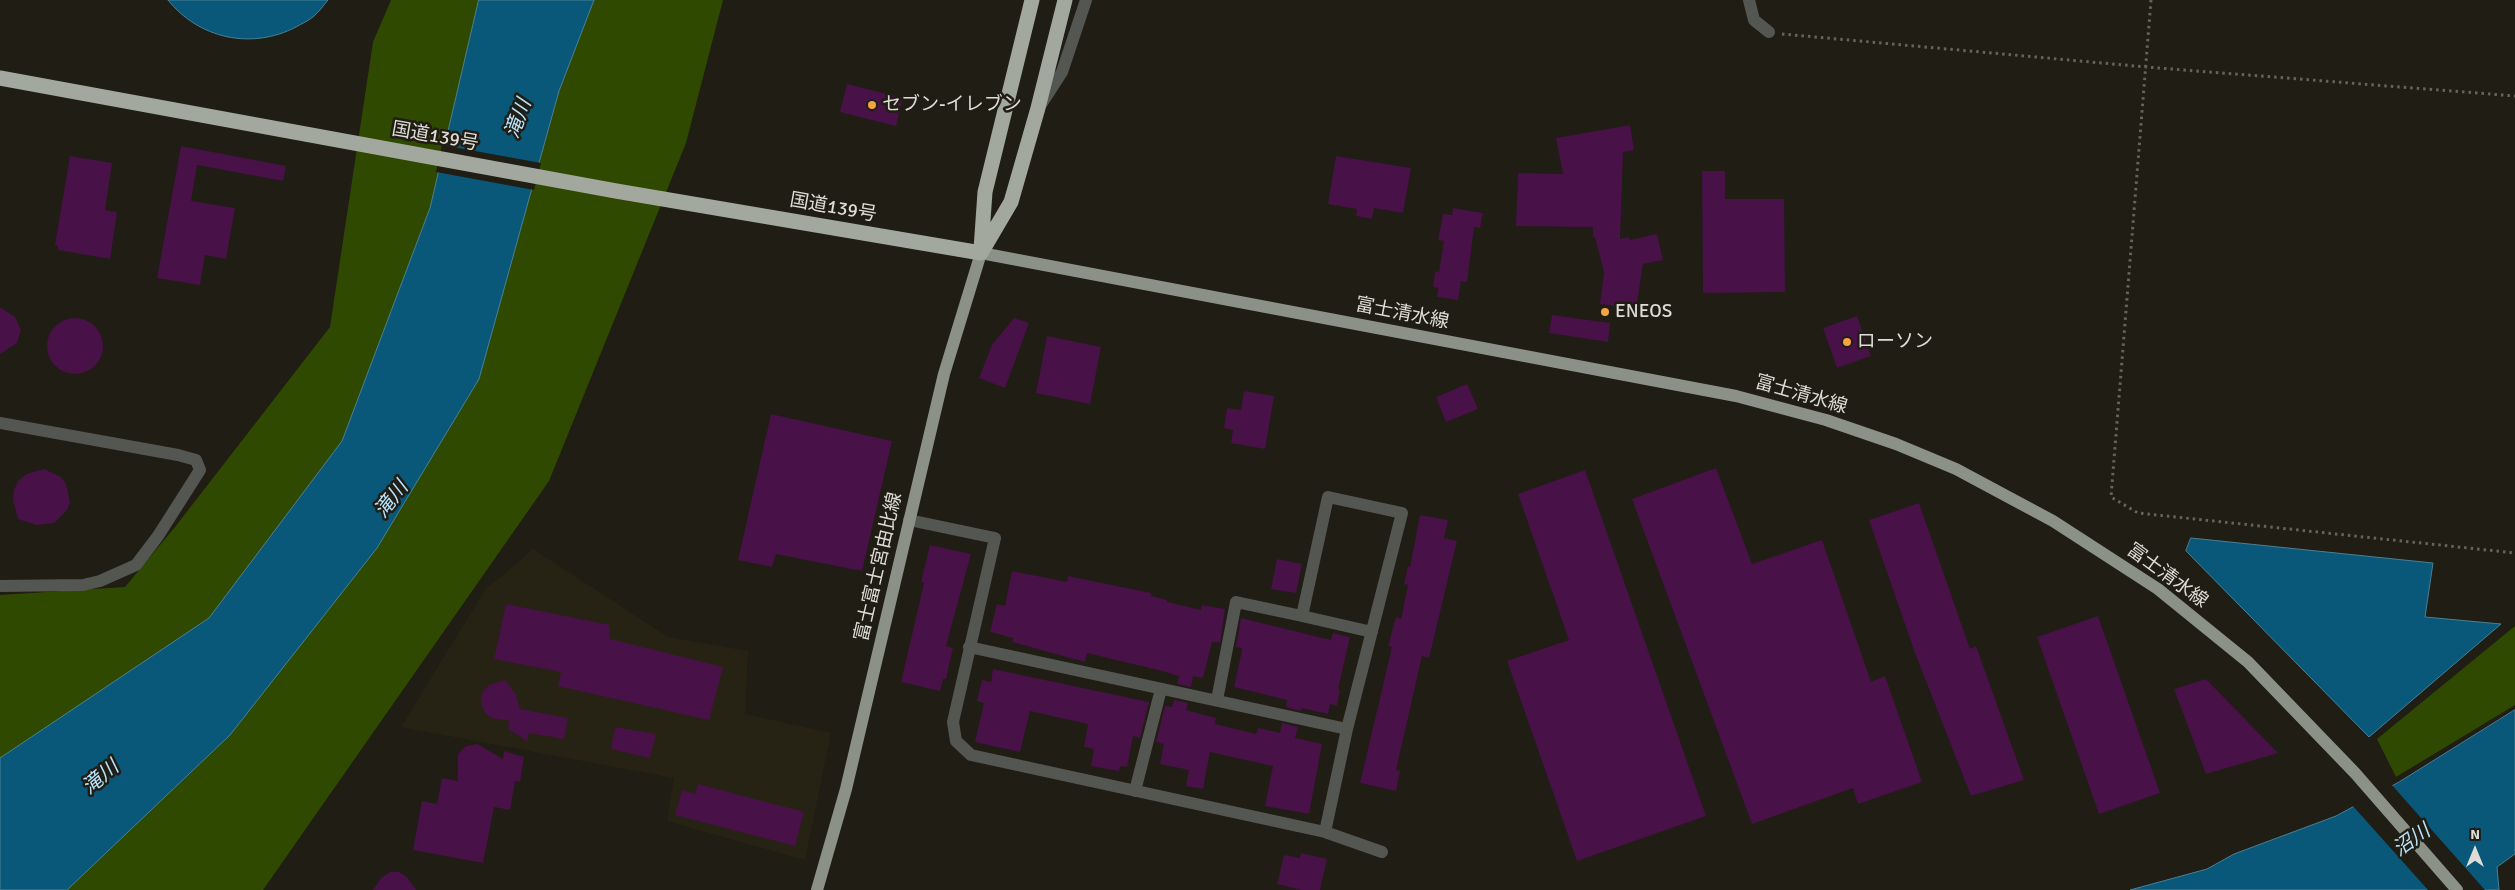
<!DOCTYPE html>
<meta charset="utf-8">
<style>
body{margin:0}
#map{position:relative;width:2515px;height:890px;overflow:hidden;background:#1f1d14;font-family:Signika,sans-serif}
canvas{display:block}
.north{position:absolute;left:2450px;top:825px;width:50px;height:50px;-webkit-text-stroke:4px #1f1d14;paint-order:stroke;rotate:0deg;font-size:14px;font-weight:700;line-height:20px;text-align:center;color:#dedcd6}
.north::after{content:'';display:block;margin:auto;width:18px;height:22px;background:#dedcd6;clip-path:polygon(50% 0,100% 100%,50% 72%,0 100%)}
</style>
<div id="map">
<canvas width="2515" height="890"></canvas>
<div class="north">N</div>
</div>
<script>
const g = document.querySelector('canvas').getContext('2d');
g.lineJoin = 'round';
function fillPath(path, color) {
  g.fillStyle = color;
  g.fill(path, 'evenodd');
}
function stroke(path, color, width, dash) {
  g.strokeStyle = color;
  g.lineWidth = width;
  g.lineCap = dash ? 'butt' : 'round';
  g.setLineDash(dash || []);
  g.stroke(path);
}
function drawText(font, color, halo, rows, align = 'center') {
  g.font = font + ' Signika,"Noto Sans JP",sans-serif';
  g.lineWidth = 5;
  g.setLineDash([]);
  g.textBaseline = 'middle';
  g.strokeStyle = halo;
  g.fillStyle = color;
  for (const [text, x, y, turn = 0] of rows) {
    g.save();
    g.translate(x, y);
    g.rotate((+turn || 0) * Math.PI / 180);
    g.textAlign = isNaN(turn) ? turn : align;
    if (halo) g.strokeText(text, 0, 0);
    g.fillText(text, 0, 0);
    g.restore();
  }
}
fillPath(new Path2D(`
 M 533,549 L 668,637 L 748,651 L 745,714 L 831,733 L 805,860 L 667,821 L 674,778 L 401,727 L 485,590 Z`), '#272314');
fillPath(new Path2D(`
 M 391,0 L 723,0 L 686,143 L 549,481 L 263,890 L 43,890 L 0,870 L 0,595 L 125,587 L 175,527 L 330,327 L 373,42 Z
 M 2515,626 L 2515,705 L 2396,777 L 2377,739 Z`), '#304900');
const water = new Path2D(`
 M 168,0 L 328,0 C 323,6 319,12 313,17 C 308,21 301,24 296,27 C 252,50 199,39 168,0 Z
 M 479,0 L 594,0 L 559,91 L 479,379 L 377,548 L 230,735 L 67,890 L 0,890 L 0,758 L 209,618 L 342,441 L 430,208 Z
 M 2191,538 L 2433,563 L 2425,617 L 2501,624 L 2369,737 L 2186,551 Z
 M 2515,710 L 2515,854 L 2497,867 L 2499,890 L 2130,890 L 2207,869 L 2234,854 L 2336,816 L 2399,782 Z`);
fillPath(water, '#095879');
stroke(water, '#498095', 1);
fillPath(new Path2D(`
 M 442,145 L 541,163 L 534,190 L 436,172 Z
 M 2391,784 L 2485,890 L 2428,890 L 2352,805 Z`), '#1f1d14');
fillPath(new Path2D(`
 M 847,84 L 903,98 L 896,126 L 840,112 Z
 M 1630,125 L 1634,150 L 1623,152 L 1620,239 L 1629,237 L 1630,240 L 1657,234 L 1663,260 L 1643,264 L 1636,309 L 1600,304 L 1604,272 L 1595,237 L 1593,237 L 1593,227 L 1516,226 L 1518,173 L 1563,174 L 1556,138 Z
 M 181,146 L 286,166 L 283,181 L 197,165 L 191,201 L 235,208 L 226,259 L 205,255 L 200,285 L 157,278 Z
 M 70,156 L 112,163 L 105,210 L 117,212 L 110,259 L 58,250 L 58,246 L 55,245 Z
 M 1336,156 L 1411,168 L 1403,213 L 1374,208 L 1372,219 L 1356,216 L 1357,209 L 1328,204 Z
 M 1702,171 L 1725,171 L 1725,199 L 1784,199 L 1785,292 L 1703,293 Z
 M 1453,208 L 1483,213 L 1480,228 L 1474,227 L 1467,282 L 1461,281 L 1458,300 L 1437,297 L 1438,288 L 1433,287 L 1435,271 L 1439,272 L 1444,241 L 1438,240 L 1443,214 L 1452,215 Z
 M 0,307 L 15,317 L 21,330 L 17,343 L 0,354 Z
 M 1552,315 L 1610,323 L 1608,342 L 1549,333 Z
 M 1857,316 L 1871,356 L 1837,368 L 1823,328 Z
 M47 346a28 28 0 1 1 56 0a28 28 0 1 1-56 0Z
 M 1014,318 L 1029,323 L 1005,388 L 979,378 L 992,345 Z
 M 1047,336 L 1101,347 L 1090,404 L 1036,393 Z
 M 1467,384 L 1478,409 L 1446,422 L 1436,397 Z
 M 1244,391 L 1274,396 L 1265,449 L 1231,443 L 1233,430 L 1224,428 L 1227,408 L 1241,410 Z
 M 771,414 L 892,441 L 862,571 L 776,554 L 772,567 L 738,560 Z
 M 1716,468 L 1752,564 L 1822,540 L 1871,682 L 1885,676 L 1922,782 L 1858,804 L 1853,788 L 1752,824 L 1632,499 Z
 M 44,469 L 61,477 L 66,484 L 70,502 L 67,510 L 54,523 L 36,525 L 18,519 L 13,500 L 14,490 L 18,481 L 26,474 Z
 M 1585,470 L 1706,816 L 1577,861 L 1507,661 L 1569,640 L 1518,494 Z
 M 1919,503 L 1970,649 L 1976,646 L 2024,780 L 1971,796 L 1915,653 L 1869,520 Z
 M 1420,515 L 1448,520 L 1444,538 L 1457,541 L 1429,658 L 1422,656 L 1396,770 L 1400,771 L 1396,791 L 1360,783 L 1392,647 L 1388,646 L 1396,617 L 1401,619 L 1408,585 L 1404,584 L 1408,566 L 1410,567 Z
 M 930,545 L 971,554 L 946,646 L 953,648 L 946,679 L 943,679 L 940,691 L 901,682 L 924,583 L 921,582 Z
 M 1277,559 L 1302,564 L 1296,593 L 1271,589 Z
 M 1012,571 L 1067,582 L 1068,576 L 1151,593 L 1151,596 L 1167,600 L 1167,602 L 1201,610 L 1202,605 L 1225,609 L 1220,643 L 1212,642 L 1203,678 L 1193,676 L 1191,687 L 1177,684 L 1179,676 L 1162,671 L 1087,653 L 1085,662 L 1012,642 L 1013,638 L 990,632 L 997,604 L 1005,606 Z
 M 506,604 L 609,625 L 610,639 L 723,667 L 709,720 L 558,686 L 561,672 L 494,659 Z
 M 2098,616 L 2160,793 L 2099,814 L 2037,637 Z
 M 1241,618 L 1331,640 L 1333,633 L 1350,637 L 1338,689 L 1340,689 L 1337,706 L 1330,704 L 1328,714 L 1301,708 L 1301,711 L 1286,707 L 1287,700 L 1234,687 L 1242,650 L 1242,648 L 1236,647 Z
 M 993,669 L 1149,702 L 1140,738 L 1133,736 L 1127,767 L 1120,766 L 1119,771 L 1091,766 L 1094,749 L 1084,747 L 1088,724 L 1030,711 L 1020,752 L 975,742 L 984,703 L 977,701 L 982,680 L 991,682 Z
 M 2206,679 L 2278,753 L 2206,774 L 2174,689 Z
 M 505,680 L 515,693 L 520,709 L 568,718 L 564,739 L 529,733 L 527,741 L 508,729 L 510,721 L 492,718 L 486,714 L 481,704 L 482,693 L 489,685 Z
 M 1174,700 L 1188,703 L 1186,710 L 1216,718 L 1215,724 L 1256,734 L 1258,728 L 1280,733 L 1282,723 L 1298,727 L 1295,738 L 1322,744 L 1309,814 L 1265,806 L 1273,766 L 1210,752 L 1203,789 L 1186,786 L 1189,770 L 1160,764 L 1164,744 L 1156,742 L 1165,706 L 1172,707 Z
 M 615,727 L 656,734 L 650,758 L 611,749 Z
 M 477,744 L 503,759 L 504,751 L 524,757 L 520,782 L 515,781 L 510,810 L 494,807 L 483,863 L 413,850 L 422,801 L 437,804 L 442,778 L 458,781 L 458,754 L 466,746 Z
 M 698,784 L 804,812 L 795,846 L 675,815 L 682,790 L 695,794 Z
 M 1301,853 L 1327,859 L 1320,890 L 1302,890 L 1277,884 L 1284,855 L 1300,858 Z
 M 390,872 L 399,872 L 407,877 L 416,890 L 373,890 L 381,878 Z`), '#481147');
stroke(new Path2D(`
 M 2151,0 L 2111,497 L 2138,513 L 2515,553
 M 1782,34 L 2146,67 L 2515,96`), '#65635c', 3, [2.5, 4]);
stroke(new Path2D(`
 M 1749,0 L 1754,20 L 1769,32
 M 1042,103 L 1062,72 L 1086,0
 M 0,423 L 178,455 L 196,460 L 200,470 L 158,536 L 136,565 L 100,581 L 83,585 L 0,586
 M 909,520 L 995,538 L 953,722 L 956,741 L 971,755 L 1325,832 L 1382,852
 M 969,647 L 1347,729
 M 1217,700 L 1236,602 L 1302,616
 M 1135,791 L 1161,689
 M 1325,832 L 1347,729 L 1402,513 L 1328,497 L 1302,616 L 1372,632`), '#545652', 12);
stroke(new Path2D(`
 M 817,890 L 846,789 L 944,374 L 981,253 L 1736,396 L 1826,420 L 1896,444 L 1956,469 L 2053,521 L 2158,589 L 2248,662 L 2355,773 L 2457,890`), '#8c9188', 12);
stroke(new Path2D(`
 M 0,78 L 616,191 L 981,253
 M 981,249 L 985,192 L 1032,0
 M 981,253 L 1011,202 L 1038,108 L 1065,0`), '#a2a89d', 15);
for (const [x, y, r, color] of [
 [872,105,5,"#f3a442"],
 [1605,312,5,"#f3a442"],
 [1847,342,5,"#f3a442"]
]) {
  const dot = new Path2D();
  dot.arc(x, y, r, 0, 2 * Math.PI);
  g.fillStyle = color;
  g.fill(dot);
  stroke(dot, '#1f1d14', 2);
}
drawText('19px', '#dedcd6', '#1f1d14', [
 ["セブン-イレブン",882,105],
 ["ENEOS",1615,312],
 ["ローソン",1857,342]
], 'left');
drawText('19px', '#dedcd6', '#1f1d14', [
 ["国道139号",435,137,10],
 ["国道139号",833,208,10],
 ["富士清水線",1402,314,11],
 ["富士清水線",1801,395,16],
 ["富士富士宮由比線",879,567,-77],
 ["富士清水線",2167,576,36]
]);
drawText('italic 20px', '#bae4fd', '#1f1d14', [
 ["滝川",519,119,-70],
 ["滝川",392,500,-52],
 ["滝川",101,778,-40],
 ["沼川",2412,841,-35]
]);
</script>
